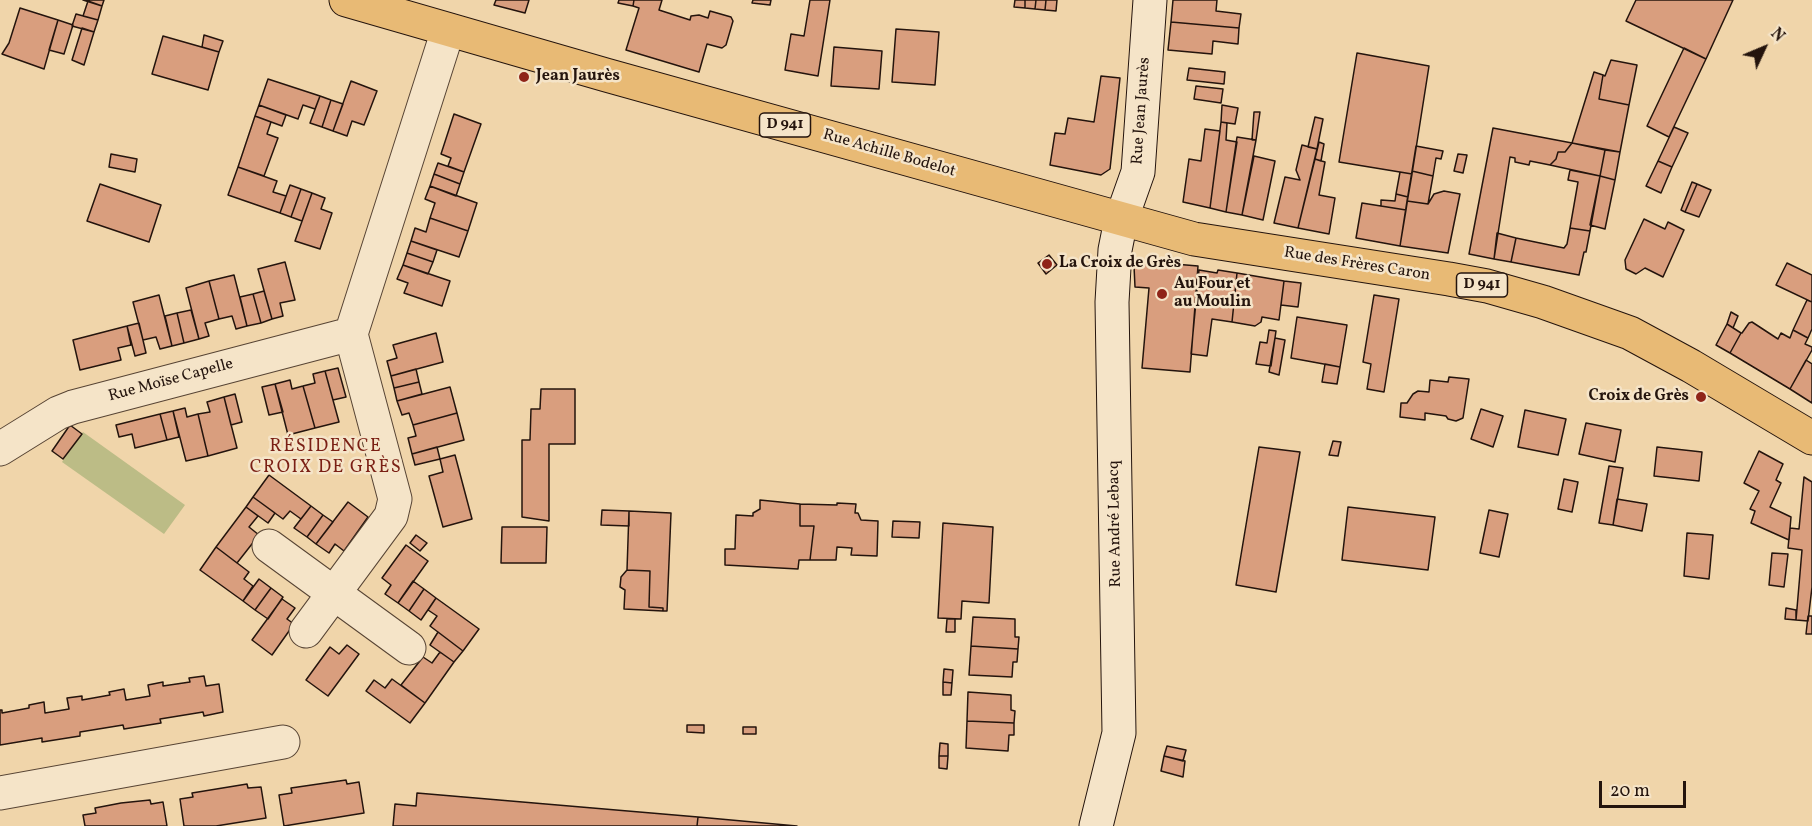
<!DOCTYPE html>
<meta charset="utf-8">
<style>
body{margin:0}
#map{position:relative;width:1812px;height:826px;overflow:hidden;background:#f0d5aa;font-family:Vollkorn,serif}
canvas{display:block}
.north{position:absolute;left:1734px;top:18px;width:60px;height:60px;-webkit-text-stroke:4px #f5e4c8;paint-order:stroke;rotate:46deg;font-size:16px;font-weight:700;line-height:24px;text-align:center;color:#24140d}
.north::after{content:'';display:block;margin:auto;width:21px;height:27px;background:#24140d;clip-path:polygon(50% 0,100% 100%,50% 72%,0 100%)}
.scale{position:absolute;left:1599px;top:781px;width:87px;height:27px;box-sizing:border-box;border:3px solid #24140d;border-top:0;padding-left:8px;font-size:18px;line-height:21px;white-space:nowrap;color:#24140d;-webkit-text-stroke:4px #f5e4c8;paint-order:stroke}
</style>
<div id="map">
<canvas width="1812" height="826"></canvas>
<div class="north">N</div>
<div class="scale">20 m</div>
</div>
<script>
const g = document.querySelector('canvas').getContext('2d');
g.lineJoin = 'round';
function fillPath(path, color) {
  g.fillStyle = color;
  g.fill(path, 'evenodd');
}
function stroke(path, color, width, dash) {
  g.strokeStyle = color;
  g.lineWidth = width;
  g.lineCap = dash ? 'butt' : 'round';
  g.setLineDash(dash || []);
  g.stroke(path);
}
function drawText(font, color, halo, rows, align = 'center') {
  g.font = font + ' Vollkorn,serif';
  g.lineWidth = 5;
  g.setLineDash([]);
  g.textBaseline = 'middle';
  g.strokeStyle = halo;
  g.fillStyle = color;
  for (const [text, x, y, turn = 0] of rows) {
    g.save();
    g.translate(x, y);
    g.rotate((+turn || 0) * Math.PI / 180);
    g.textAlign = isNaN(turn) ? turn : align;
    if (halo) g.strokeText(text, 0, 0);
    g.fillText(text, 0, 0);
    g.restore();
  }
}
fillPath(new Path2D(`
 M 83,432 L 185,505 L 164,534 L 62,462 Z`), '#bcbc86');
const building = new Path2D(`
 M 83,0 L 104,0 L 102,6 Z
 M 496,0 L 529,0 L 525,13 L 494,5 Z
 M 619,0 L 634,0 L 633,6 L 618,3 Z
 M 634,0 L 662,0 L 659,10 L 690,20 L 691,16 L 699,15 L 708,18 L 710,11 L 731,17 L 733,21 L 726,45 L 722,48 L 707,44 L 699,72 L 626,50 L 639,8 L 633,6 Z
 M 753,0 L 771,0 L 770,5 L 752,3 Z
 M 810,0 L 830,0 L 818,76 L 785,70 L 791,34 L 804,36 Z
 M 1015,0 L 1025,0 L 1025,8 L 1014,7 Z
 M 1025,0 L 1036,0 L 1035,9 L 1025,8 Z
 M 1036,0 L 1046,0 L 1045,10 L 1035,9 Z
 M 1046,0 L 1057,0 L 1056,11 L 1045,10 Z
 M 1173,0 L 1217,0 L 1216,11 L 1241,14 L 1239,28 L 1171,22 Z
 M 1636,0 L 1733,0 L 1706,59 L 1626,21 Z
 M 88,1 L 102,6 L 98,20 L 83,16 Z
 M 20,8 L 58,20 L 44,69 L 2,54 L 9,43 Z
 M 76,14 L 98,20 L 94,32 L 72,26 Z
 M 58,20 L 73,25 L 64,54 L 49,50 Z
 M 1171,22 L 1239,28 L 1238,44 L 1213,41 L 1212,54 L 1168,50 Z
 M 82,28 L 94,32 L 84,65 L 72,60 Z
 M 896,29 L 939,32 L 935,85 L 892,82 Z
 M 204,35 L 223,41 L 219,52 L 202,47 Z
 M 163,36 L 219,52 L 208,90 L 152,74 Z
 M 834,47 L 882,51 L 879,89 L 831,86 Z
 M 1684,48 L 1706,59 L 1669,137 L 1647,126 Z
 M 1357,53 L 1429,66 L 1412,174 L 1339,162 Z
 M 1611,60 L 1637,65 L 1629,105 L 1599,99 L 1603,75 L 1605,76 Z
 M 1189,68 L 1225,72 L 1224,84 L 1187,80 Z
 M 1594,72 L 1603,75 L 1599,99 L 1629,105 L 1620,152 L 1572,143 Z
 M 1101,76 L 1120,78 L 1110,169 L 1101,175 L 1050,165 L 1055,133 L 1065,134 L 1068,118 L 1094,122 Z
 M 268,79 L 320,96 L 315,109 L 303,105 L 298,119 L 259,105 Z
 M 351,81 L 377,91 L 364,125 L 352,121 L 347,136 L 333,131 Z
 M 1196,86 L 1223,89 L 1221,103 L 1194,99 Z
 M 320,96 L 331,100 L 322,127 L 310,123 Z
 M 331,100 L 343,104 L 333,131 L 322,127 Z
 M 259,105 L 286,115 L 282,126 L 255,116 Z
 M 1222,105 L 1238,108 L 1235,124 L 1221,122 Z
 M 1254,112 L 1260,112 L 1256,140 L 1252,140 Z
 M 454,114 L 481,124 L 464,172 L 448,166 L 451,158 L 441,154 Z
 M 255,116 L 271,122 L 267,134 L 278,138 L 264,176 L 238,167 Z
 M 1315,117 L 1323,119 L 1317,149 L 1308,147 Z
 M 1221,122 L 1227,123 L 1226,140 L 1237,142 L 1226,212 L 1210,208 Z
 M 1674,127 L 1688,133 L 1672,167 L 1658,161 Z
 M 1493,128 L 1572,143 L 1565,152 L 1558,152 L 1556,159 L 1550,165 L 1530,161 L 1529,165 L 1515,162 L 1515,158 L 1510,157 L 1494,259 L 1469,254 Z
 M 1205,129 L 1220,131 L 1210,208 L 1183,202 L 1189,159 L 1201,161 Z
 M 1237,137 L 1256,140 L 1242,215 L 1226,212 Z
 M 1319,142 L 1324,144 L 1321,161 L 1315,159 Z
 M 1572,143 L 1605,150 L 1600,176 L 1550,165 L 1556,159 L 1558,152 L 1565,152 Z
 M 1302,145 L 1317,149 L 1298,228 L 1274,223 L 1285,177 L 1300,180 L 1296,170 Z
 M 1416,146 L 1443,151 L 1441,159 L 1436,158 L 1433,176 L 1412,171 Z
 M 1605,150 L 1620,152 L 1615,180 L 1600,176 Z
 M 111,154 L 137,159 L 135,172 L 109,167 Z
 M 1458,154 L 1467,155 L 1463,173 L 1454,171 Z
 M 1254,156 L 1275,161 L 1263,220 L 1242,215 Z
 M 1315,159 L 1325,162 L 1319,195 L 1335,198 L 1329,234 L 1298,228 Z
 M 1658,161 L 1672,167 L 1661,193 L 1646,186 Z
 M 438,163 L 464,172 L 460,184 L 434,174 Z
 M 238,167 L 277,181 L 273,192 L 286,196 L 280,213 L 228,195 Z
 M 1570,170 L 1600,176 L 1590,231 L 1570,228 L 1578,182 L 1568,180 Z
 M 1412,171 L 1433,176 L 1428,204 L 1407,201 Z
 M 1400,172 L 1412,174 L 1408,197 L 1396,194 Z
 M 434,174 L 460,184 L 456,196 L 430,186 Z
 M 1600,176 L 1615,180 L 1605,229 L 1590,225 Z
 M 1692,182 L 1697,184 L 1685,212 L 1681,210 Z
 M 100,184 L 161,205 L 149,242 L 87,221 Z
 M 1697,184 L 1711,190 L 1699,217 L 1685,212 Z
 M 290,185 L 301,189 L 291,217 L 280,213 Z
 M 430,186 L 477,203 L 468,231 L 430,218 L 435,203 L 425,199 Z
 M 301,189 L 312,193 L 302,221 L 291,217 Z
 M 1444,191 L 1460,194 L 1448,253 L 1400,246 L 1407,201 L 1428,204 L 1434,194 Z
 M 312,193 L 325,198 L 321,209 L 332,213 L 320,249 L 295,241 Z
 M 1396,194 L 1408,197 L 1406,210 L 1381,206 L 1381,200 L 1395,201 Z
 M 1362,203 L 1406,210 L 1400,246 L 1356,238 Z
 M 430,218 L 468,231 L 459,257 L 411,241 L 415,228 L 426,232 Z
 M 1644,219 L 1665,229 L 1668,222 L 1684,230 L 1663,277 L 1645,268 L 1636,274 L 1626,269 L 1625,260 Z
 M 1570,228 L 1590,231 L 1586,252 L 1584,252 L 1579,275 L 1511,262 L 1516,238 L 1564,248 L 1567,244 Z
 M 1497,233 L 1516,238 L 1511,262 L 1494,259 Z
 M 411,241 L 437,250 L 433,262 L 407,253 Z
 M 407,253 L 433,262 L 428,274 L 403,265 Z
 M 1049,255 L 1057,265 L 1046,274 L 1038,263 Z
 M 1139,261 L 1198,266 L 1190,372 L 1142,368 L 1149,288 L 1135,287 L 1134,266 Z
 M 285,262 L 295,300 L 280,303 L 283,316 L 272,319 L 258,269 Z
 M 1787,263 L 1812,275 L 1812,302 L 1776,285 Z
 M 403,265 L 450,281 L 442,306 L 404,293 L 408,283 L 397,279 Z
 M 1199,270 L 1217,273 L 1218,270 L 1237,273 L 1232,322 L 1212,319 L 1207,356 L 1191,354 Z
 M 1237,273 L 1284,281 L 1279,320 L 1262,317 L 1261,322 L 1255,326 L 1232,322 Z
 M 234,275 L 247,326 L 236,329 L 232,316 L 219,319 L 209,281 Z
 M 209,281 L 219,319 L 205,323 L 209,336 L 199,339 L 186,288 Z
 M 1284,281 L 1301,283 L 1298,307 L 1281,305 Z
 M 264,291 L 272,319 L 261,323 L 253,294 Z
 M 253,294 L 261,323 L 247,326 L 240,297 Z
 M 159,295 L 172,346 L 160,349 L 156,337 L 143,340 L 133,302 Z
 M 1374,295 L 1399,299 L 1384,392 L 1367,389 L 1371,364 L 1363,362 Z
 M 1807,300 L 1812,302 L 1812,329 L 1808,338 L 1793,330 Z
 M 191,310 L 199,339 L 184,343 L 177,313 Z
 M 1731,312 L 1738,316 L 1733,328 L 1727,324 Z
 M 177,313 L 184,343 L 172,346 L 165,316 Z
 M 1297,317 L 1347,325 L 1340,367 L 1291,358 Z
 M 1752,322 L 1778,339 L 1781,333 L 1790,338 L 1793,330 L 1808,338 L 1805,344 L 1812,347 L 1812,350 L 1790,389 L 1730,353 L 1741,333 L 1742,333 L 1749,323 Z
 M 139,323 L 146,353 L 135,356 L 127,326 Z
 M 1727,324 L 1741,333 L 1730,353 L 1716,345 Z
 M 127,326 L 131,345 L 118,348 L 121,360 L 80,370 L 73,340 Z
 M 1269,330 L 1276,331 L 1271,366 L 1256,364 L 1260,342 L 1267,343 Z
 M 436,333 L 443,362 L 391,376 L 387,361 L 397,358 L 393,345 Z
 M 1275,338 L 1285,340 L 1279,375 L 1269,372 Z
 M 1806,360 L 1812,364 L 1812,403 L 1790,389 Z
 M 1325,364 L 1340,367 L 1337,384 L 1322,382 Z
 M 338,368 L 346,397 L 333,400 L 325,371 Z
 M 416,369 L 419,382 L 394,388 L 391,376 Z
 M 325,371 L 339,422 L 315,428 L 303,386 L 315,383 L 313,374 Z
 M 1449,377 L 1469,379 L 1463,418 L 1456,421 L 1448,419 L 1446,416 L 1425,413 L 1425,420 L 1400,417 L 1401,403 L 1407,403 L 1413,394 L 1418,391 L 1429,392 L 1430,380 L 1448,382 Z
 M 290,380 L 292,389 L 303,386 L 315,428 L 288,435 L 275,384 Z
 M 419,382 L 422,394 L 397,401 L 394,388 Z
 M 275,384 L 283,412 L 269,415 L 262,387 Z
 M 450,387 L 457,413 L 413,425 L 409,413 L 402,415 L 397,401 Z
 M 541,389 L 575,389 L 575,444 L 549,444 L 549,521 L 522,517 L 522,440 L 530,440 L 531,409 L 540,409 Z
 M 235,394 L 242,422 L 231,425 L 224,397 Z
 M 224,397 L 237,448 L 208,456 L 198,414 L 210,412 L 207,402 Z
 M 185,408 L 187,417 L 198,414 L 208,456 L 186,461 L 173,411 Z
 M 1481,409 L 1503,416 L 1493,447 L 1471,439 Z
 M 1525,410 L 1566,419 L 1558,455 L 1518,447 Z
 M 173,411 L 179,437 L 167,440 L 160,414 Z
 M 457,413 L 464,440 L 412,454 L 408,438 L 416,436 L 413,425 Z
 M 160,414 L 167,440 L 135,448 L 132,434 L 119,437 L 116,425 Z
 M 1586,423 L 1621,430 L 1615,462 L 1579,454 Z
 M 70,425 L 82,434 L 63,459 L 52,451 Z
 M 1333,441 L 1341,442 L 1338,456 L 1329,455 Z
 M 437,447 L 440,459 L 415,465 L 412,454 Z
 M 1259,447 L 1300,452 L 1276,592 L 1236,585 Z
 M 1657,447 L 1702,452 L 1699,481 L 1654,476 Z
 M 1759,451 L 1783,464 L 1776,480 L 1781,483 L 1770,507 L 1791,517 L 1789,540 L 1751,523 L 1755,511 L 1750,509 L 1759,491 L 1744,483 Z
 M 455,455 L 472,519 L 443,527 L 429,476 L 443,472 L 440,459 Z
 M 1609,466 L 1623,468 L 1613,525 L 1599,523 Z
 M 269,475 L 311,506 L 301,519 L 290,511 L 283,519 L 253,497 Z
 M 1804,477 L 1812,482 L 1812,587 L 1808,621 L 1796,620 L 1802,550 L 1788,548 L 1790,528 L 1799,529 Z
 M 1564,479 L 1578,482 L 1572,512 L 1558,509 Z
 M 253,497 L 275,513 L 268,523 L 246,507 Z
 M 1617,499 L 1647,504 L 1642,531 L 1613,525 Z
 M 760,500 L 800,504 L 800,526 L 814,526 L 810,560 L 799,560 L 798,569 L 725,565 L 725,549 L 735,549 L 736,515 L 753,516 L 753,513 L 760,509 Z
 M 348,502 L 368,517 L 344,551 L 335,544 L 329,553 L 316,544 Z
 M 837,503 L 856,504 L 855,513 L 858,513 L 861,520 L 878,521 L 877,556 L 851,555 L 852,548 L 837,547 L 836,560 L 810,560 L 814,526 L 800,526 L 800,504 L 837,505 Z
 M 311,506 L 323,515 L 307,537 L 294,528 Z
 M 246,507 L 258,516 L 249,527 L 259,535 L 237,563 L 216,547 Z
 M 1348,507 L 1435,517 L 1428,570 L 1342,560 Z
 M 602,510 L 629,511 L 629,526 L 601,525 Z
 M 1489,510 L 1508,514 L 1499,557 L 1480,553 Z
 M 629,511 L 671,513 L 667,611 L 663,611 L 663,608 L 649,607 L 650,571 L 627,570 Z
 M 323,515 L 333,522 L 316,544 L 307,537 Z
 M 893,521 L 920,522 L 919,538 L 892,537 Z
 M 943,523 L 993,527 L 989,603 L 962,601 L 961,619 L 938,618 Z
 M 502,527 L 547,527 L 546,563 L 501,563 Z
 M 1687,533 L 1713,535 L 1709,579 L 1684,576 Z
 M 416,535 L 427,543 L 420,551 L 410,543 Z
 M 406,545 L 428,561 L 398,603 L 385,594 L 391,585 L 382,578 Z
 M 216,547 L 249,572 L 244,579 L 253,586 L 243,601 L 200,570 Z
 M 1772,553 L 1788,554 L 1784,587 L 1769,585 Z
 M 627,570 L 650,571 L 649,607 L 663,608 L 663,611 L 624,609 L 625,590 L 620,587 L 621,577 Z
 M 259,579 L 271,588 L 255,610 L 243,601 Z
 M 413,581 L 424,589 L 409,611 L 398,603 Z
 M 271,588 L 283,597 L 268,619 L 255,610 Z
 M 424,589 L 436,598 L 421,620 L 409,611 Z
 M 436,598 L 479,629 L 463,651 L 430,626 L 437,616 L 428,610 Z
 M 282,599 L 295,608 L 287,619 L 294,624 L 272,655 L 252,640 Z
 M 1786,608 L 1796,610 L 1796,620 L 1785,619 Z
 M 1808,616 L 1812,616 L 1812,634 L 1806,634 Z
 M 973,617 L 1015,619 L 1015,637 L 1019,637 L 1018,649 L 971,646 Z
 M 947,619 L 955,619 L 955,632 L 946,632 Z
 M 438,632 L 463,651 L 454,662 L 430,645 Z
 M 347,645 L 359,654 L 328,696 L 306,680 L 330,647 L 339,654 Z
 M 971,646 L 1018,649 L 1017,662 L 1013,662 L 1012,677 L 969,675 Z
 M 440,652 L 454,662 L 425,703 L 401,685 L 423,657 L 432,663 Z
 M 944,669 L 953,670 L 952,683 L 943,682 Z
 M 204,676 L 206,686 L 219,684 L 223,712 L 204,716 L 203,712 L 160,719 L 161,723 L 124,729 L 123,725 L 80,732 L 80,736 L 42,742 L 42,738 L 0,745 L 0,710 L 2,710 L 2,713 L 29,708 L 29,705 L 44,702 L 45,713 L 69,709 L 67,698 L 82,696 L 82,700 L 110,695 L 109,692 L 124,689 L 126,700 L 150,696 L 148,685 L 163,682 L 163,686 L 190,682 L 189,678 Z
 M 392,679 L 425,703 L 410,723 L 366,691 L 374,680 L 385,688 Z
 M 943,682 L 952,683 L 951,695 L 943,695 Z
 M 968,692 L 1011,695 L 1011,710 L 1015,711 L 1014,723 L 967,721 Z
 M 967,721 L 1014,723 L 1014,735 L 1009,735 L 1008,751 L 966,748 Z
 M 687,725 L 704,725 L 704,733 L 687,732 Z
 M 743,727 L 756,727 L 756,734 L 743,734 Z
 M 940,743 L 948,744 L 948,756 L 939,756 Z
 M 1167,746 L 1186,750 L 1183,761 L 1164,756 Z
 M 939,756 L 948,756 L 947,769 L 939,768 Z
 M 1164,756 L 1185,761 L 1183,777 L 1161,771 Z
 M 346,780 L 347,784 L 359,782 L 364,813 L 284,826 L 279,795 L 292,793 L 291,788 Z
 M 247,784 L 248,788 L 261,787 L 266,818 L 216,826 L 184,826 L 180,799 L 193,797 L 192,793 Z
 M 417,793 L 698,817 L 697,826 L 393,826 L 395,804 L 416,806 Z
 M 150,800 L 151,804 L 163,802 L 167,826 L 85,826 L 83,815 L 96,813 L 95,808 L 121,803 Z
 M 698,817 L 797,826 L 697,826 Z`);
fillPath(building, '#d99e7e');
stroke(building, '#24140d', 1.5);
const minor = new Path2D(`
 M 0,449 L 58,413 L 73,407 L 351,334
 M 269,546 L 409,648
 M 306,631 L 391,516 L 395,499 L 351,334 L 448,30
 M 0,793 L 283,742`);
const secondary = new Path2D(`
 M 1096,826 L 1119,733 L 1112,302 L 1115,250 L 1121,220 L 1138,172 L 1150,0`);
const primary = new Path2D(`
 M 346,0 L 606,75 L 1194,239 L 1449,279 L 1487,286 L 1543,302 L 1630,333 L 1691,366 L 1812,438`);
stroke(minor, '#574434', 35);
stroke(secondary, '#24140d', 35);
stroke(primary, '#24140d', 35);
stroke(minor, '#f5e4c8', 33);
stroke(secondary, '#f5e4c8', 33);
stroke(primary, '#e8ba75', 33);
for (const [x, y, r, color] of [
 [524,77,6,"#8f2418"],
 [1047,264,6,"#8f2418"],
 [1162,294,6,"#8f2418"],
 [1701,397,6,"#8f2418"]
]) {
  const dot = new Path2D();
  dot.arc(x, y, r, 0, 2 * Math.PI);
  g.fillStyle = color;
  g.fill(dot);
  stroke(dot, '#f5e4c8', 2);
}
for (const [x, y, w] of [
 [785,125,51],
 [1482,285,51]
]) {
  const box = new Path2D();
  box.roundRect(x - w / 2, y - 12, w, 24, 4.5);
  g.fillStyle = '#f5e4c8';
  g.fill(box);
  stroke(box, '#24140d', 1.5);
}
drawText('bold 15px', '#24140d', null, [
 ["D 941",785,125],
 ["D 941",1482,285]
]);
drawText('bold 16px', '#24140d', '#f5e4c8', [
 ["Jean Jaurès",536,77],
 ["La Croix de Grès",1059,264],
 ["Au Four et",1174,285],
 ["au Moulin",1174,303],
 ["Croix de Grès",1689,397,"right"]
], 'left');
drawText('16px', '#24140d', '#f5e4c8', [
 ["Rue Jean Jaurès",1142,111,-86],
 ["Rue Achille Bodelot",889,154,16],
 ["Rue des Frères Caron",1357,265,9],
 ["Rue Moïse Capelle",171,381,-15],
 ["Rue André Lebacq",1116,524,-91]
]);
g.letterSpacing = '1.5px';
drawText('18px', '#7a1f14', '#f5e4c8', [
 ["RÉSIDENCE",326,448],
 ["CROIX DE GRÈS",326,469]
]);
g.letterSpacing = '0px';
</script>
